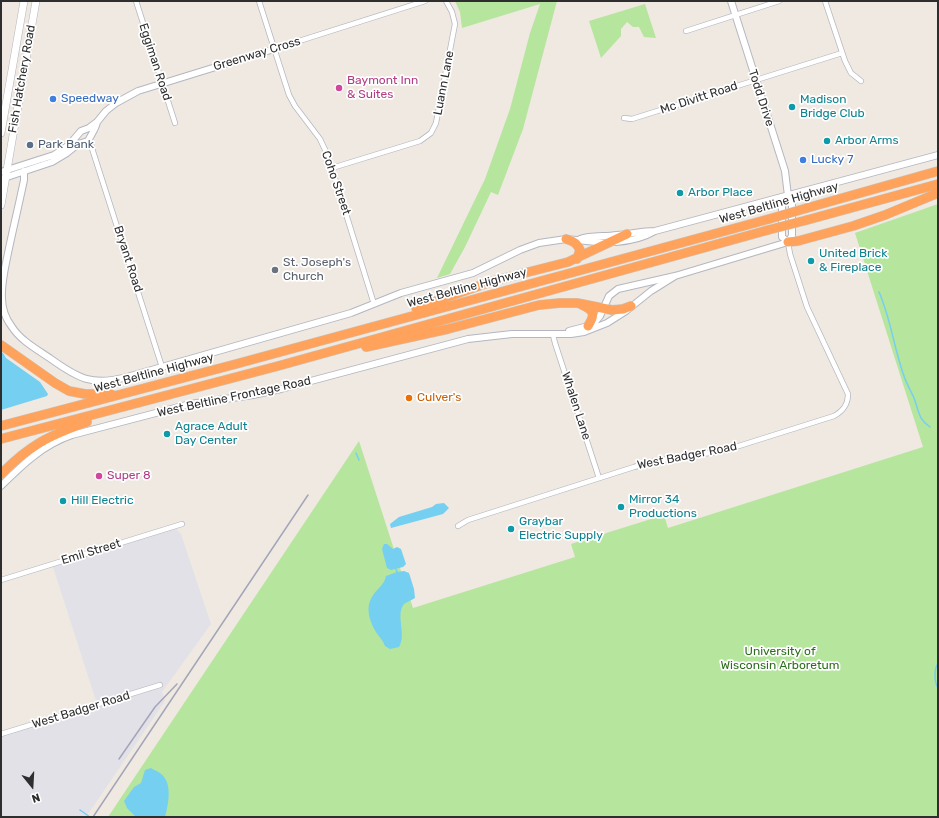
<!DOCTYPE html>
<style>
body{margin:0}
#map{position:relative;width:939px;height:818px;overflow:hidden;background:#efe9e1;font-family:Rubik,sans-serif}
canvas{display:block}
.frame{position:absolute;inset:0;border:2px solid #2e2e2e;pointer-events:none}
.north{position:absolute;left:12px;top:766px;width:40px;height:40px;-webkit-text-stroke:3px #fff;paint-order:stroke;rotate:162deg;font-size:11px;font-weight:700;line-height:16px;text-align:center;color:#2e2e2e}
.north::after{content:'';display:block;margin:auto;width:14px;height:18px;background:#2e2e2e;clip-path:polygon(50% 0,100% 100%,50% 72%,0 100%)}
</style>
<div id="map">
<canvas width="939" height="818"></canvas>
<div class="frame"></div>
<div class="north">N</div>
</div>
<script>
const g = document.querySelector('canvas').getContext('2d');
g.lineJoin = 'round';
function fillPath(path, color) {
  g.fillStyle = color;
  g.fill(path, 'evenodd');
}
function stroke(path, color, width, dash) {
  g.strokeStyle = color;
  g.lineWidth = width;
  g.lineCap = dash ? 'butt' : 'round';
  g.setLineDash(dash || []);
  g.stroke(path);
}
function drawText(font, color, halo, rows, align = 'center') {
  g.font = font + ' Rubik,sans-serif';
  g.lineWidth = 3.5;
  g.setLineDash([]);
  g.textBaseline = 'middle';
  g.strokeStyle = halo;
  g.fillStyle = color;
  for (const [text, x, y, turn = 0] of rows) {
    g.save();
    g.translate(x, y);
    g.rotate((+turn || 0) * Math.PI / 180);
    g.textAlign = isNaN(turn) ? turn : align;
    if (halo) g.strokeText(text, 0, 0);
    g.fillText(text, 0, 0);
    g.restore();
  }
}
fillPath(new Path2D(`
 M 174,526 L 181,534 L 211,624 L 162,692 L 165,701 L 86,817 L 1,817 L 1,734 L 97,704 L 52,564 Z`), '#e3e1e8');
fillPath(new Path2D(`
 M 455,1 L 557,1 L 523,129 L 498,195 L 491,192 L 465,247 L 450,274 L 437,278 L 485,179 L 510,109 L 530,33 L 540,4 L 462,28 L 460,12 Z
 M 645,4 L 656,38 L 644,37 L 639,27 L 633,27 L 627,22 L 621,29 L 621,36 L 601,58 L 589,21 Z
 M 938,204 L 938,817 L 108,817 L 359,441 L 413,608 L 575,557 L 571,544 L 664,515 L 668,528 L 923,447 L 855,233 Z`), '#b6e59e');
fillPath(new Path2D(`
 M 1,352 L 3,353 L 6,358 L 40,382 L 48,394 L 47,396 L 1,410 Z
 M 444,503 L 449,508 L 443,514 L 391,528 L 390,524 L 399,517 L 432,507 L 436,504 Z
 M 384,544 L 387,544 L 393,549 L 397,547 L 401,549 L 406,564 L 403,567 L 391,570 L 387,568 L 382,549 Z
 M 404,571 L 409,573 L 414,589 L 415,598 C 412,600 407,602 404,604 C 395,615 407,634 399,647 L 390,649 L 385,646 C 383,640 379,637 376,632 C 370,622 365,608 372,597 C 376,589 384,586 386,576 L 397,572 Z
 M 151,768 C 155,771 161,772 164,777 C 172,787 168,806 165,817 L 136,817 L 127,808 L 124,801 L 134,787 L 141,783 L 145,770 Z`), '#75cff0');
stroke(new Path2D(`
 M 879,292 C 891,319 894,349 904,376 C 906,383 911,391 914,398 C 919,411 918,419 930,427
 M 356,453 L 359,460
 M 396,569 L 397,572
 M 938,663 C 934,670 934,681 938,688
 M 80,810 L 90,817`), '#75cff0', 1.5);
const minor = new Path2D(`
 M 136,1 L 175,123
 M 259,1 L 289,95 L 295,106 L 320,139 L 328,156 L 374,304
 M 825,1 L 845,61 L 851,73 L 861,81
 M 686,31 L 779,1
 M 274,49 L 425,1
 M 624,118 L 632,119 L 842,53
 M 89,139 L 162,367
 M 332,168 L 420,141 L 431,133 L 436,123 L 455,24 L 452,12 L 446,1
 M 553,335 L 555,343 L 599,478
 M 458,526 L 468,520 L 634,467 L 655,461 L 723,451 L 834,416 C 843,411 848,405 848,394 L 807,307 L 790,254 L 788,242
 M 1,580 L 182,524
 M 1,734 L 160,685`);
const tertiary = new Path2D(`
 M 731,1 L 785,171 L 788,196 L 792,203 L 792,236 L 788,242
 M 24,171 L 24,180 C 19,204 13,229 8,253 C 5,268 1,284 2,298 C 2,308 6,319 12,327 C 21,341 38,350 51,359 C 79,379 92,386 127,377 L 351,313 L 401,293 L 473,273 L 520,250 L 539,243 L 566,239 L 607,243
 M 1,172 L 54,155 L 69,145 L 81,131 L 89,128 L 97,122 L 106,111 L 116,103 L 138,91 L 274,49
 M 1,179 L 52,162 L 67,153 L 78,144 L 88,141 C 91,135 96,128 97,122
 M 580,239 C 591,235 605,237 617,235 C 630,234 642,231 655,231
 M 616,242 C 629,241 643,238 655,231 L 938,155
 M 788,242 L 782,237 L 782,205 L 788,196
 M 569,331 L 588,326 L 595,322 L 600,316 L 609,296 L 618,289 L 675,276 L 788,242
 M 1,486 C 23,464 43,445 72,435 L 190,404 L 253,395 L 281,389 L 468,339 L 512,334 L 571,334 L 584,332 L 607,323 L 626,311 L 651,291 L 675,276`);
const secondary = new Path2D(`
 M 1,133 L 24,1
 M 1,205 L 36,1`);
const motorway = new Path2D(`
 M 807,208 L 938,171
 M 807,220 L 938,184
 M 566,239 C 573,241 577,243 580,250 L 577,259
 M 788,242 L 798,241 L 853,226 L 885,215 L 938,193
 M 582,305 C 595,311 595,315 588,326
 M 416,308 L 493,281 L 568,262 L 627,234
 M 1,345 L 55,383 L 69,391 L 85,394 L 111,394
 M 366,347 L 448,329 L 539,305 L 560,303 L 577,303 L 612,310 L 623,309 L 631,306
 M 1,426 L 236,364 L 769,219
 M 1,439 L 278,366 L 768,230
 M 1,474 C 30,445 48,436 87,422`);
stroke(minor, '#b4b7c1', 6);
stroke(tertiary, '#b4b7c1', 8);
stroke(secondary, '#b4b7c1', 8);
stroke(motorway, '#c9c9c9', 10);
stroke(minor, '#fff', 4.5);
stroke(tertiary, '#fff', 6);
stroke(secondary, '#fff', 7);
stroke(motorway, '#ffa35c', 9);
stroke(new Path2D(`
 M 119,759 L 155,707 L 177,684
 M 93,817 L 308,495`), '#a3a6b8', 1.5);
const motorwayBridge = new Path2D(`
 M 769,219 L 807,208
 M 768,230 L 807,220`);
stroke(motorwayBridge, '#c9c9c9', 10, []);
stroke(motorwayBridge, '#ffa35c', 9);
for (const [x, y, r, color] of [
 [339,88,4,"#d1479c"],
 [53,99,4,"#3f7fe0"],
 [792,107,4,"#0f9aa8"],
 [827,141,4,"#0f9aa8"],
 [30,145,4,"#5c6f8a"],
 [803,160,4,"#3f7fe0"],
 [680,193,4,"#0f9aa8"],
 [811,261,4,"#0f9aa8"],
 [275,270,4,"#6b7280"],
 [409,398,4,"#e8710a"],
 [167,434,4,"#0f9aa8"],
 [99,476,4,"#d1479c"],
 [63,501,4,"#0f9aa8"],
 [621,507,4,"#0f9aa8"],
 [511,529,4,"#0f9aa8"]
]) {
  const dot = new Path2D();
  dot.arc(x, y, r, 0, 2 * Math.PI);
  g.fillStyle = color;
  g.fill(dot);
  stroke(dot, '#fff', 1.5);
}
drawText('12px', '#2e2e2e', '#fff', [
 ["Greenway Cross",257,54,-17],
 ["Eggiman Road",155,62,72],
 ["Fish Hatchery Road",22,79,-80],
 ["Luann Lane",444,83,-79],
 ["Mc Divitt Road",699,98,-18],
 ["Todd Drive",761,98,72],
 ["Coho Street",336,183,71],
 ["West Beltline Highway",779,203,-16],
 ["Bryant Road",128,259,72],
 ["West Beltline Highway",467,288,-15],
 ["West Beltline Highway",154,373,-15],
 ["West Beltline Frontage Road",234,397,-12],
 ["Whalen Lane",576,406,72],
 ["West Badger Road",687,456,-11],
 ["Emil Street",91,552,-17],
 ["West Badger Road",81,710,-17]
]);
drawText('12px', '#b23c85', '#fff', [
 ["Baymont Inn",347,81],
 ["& Suites",347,95],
 ["Super 8",107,476]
], 'left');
drawText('12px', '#366cbe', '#fff', [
 ["Speedway",61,99],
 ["Lucky 7",811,160]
], 'left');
drawText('12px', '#0d838f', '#fff', [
 ["Madison",800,100],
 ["Bridge Club",800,114],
 ["Arbor Arms",835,141],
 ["Arbor Place",688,193],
 ["United Brick",819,254],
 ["& Fireplace",819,268],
 ["Agrace Adult",175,427],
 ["Day Center",175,441],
 ["Mirror 34",629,500],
 ["Productions",629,514],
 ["Hill Electric",71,501],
 ["Graybar",519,522],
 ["Electric Supply",519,536]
], 'left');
drawText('12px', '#4e5e75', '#fff', [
 ["Park Bank",38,145]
], 'left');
drawText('12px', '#5b616d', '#fff', [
 ["St. Joseph's",283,263],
 ["Church",283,277]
], 'left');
drawText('12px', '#c56008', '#fff', [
 ["Culver's",417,398]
], 'left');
drawText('12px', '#2c6e1b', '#fff', [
 ["University of",780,652],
 ["Wisconsin Arboretum",780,666]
]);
</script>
